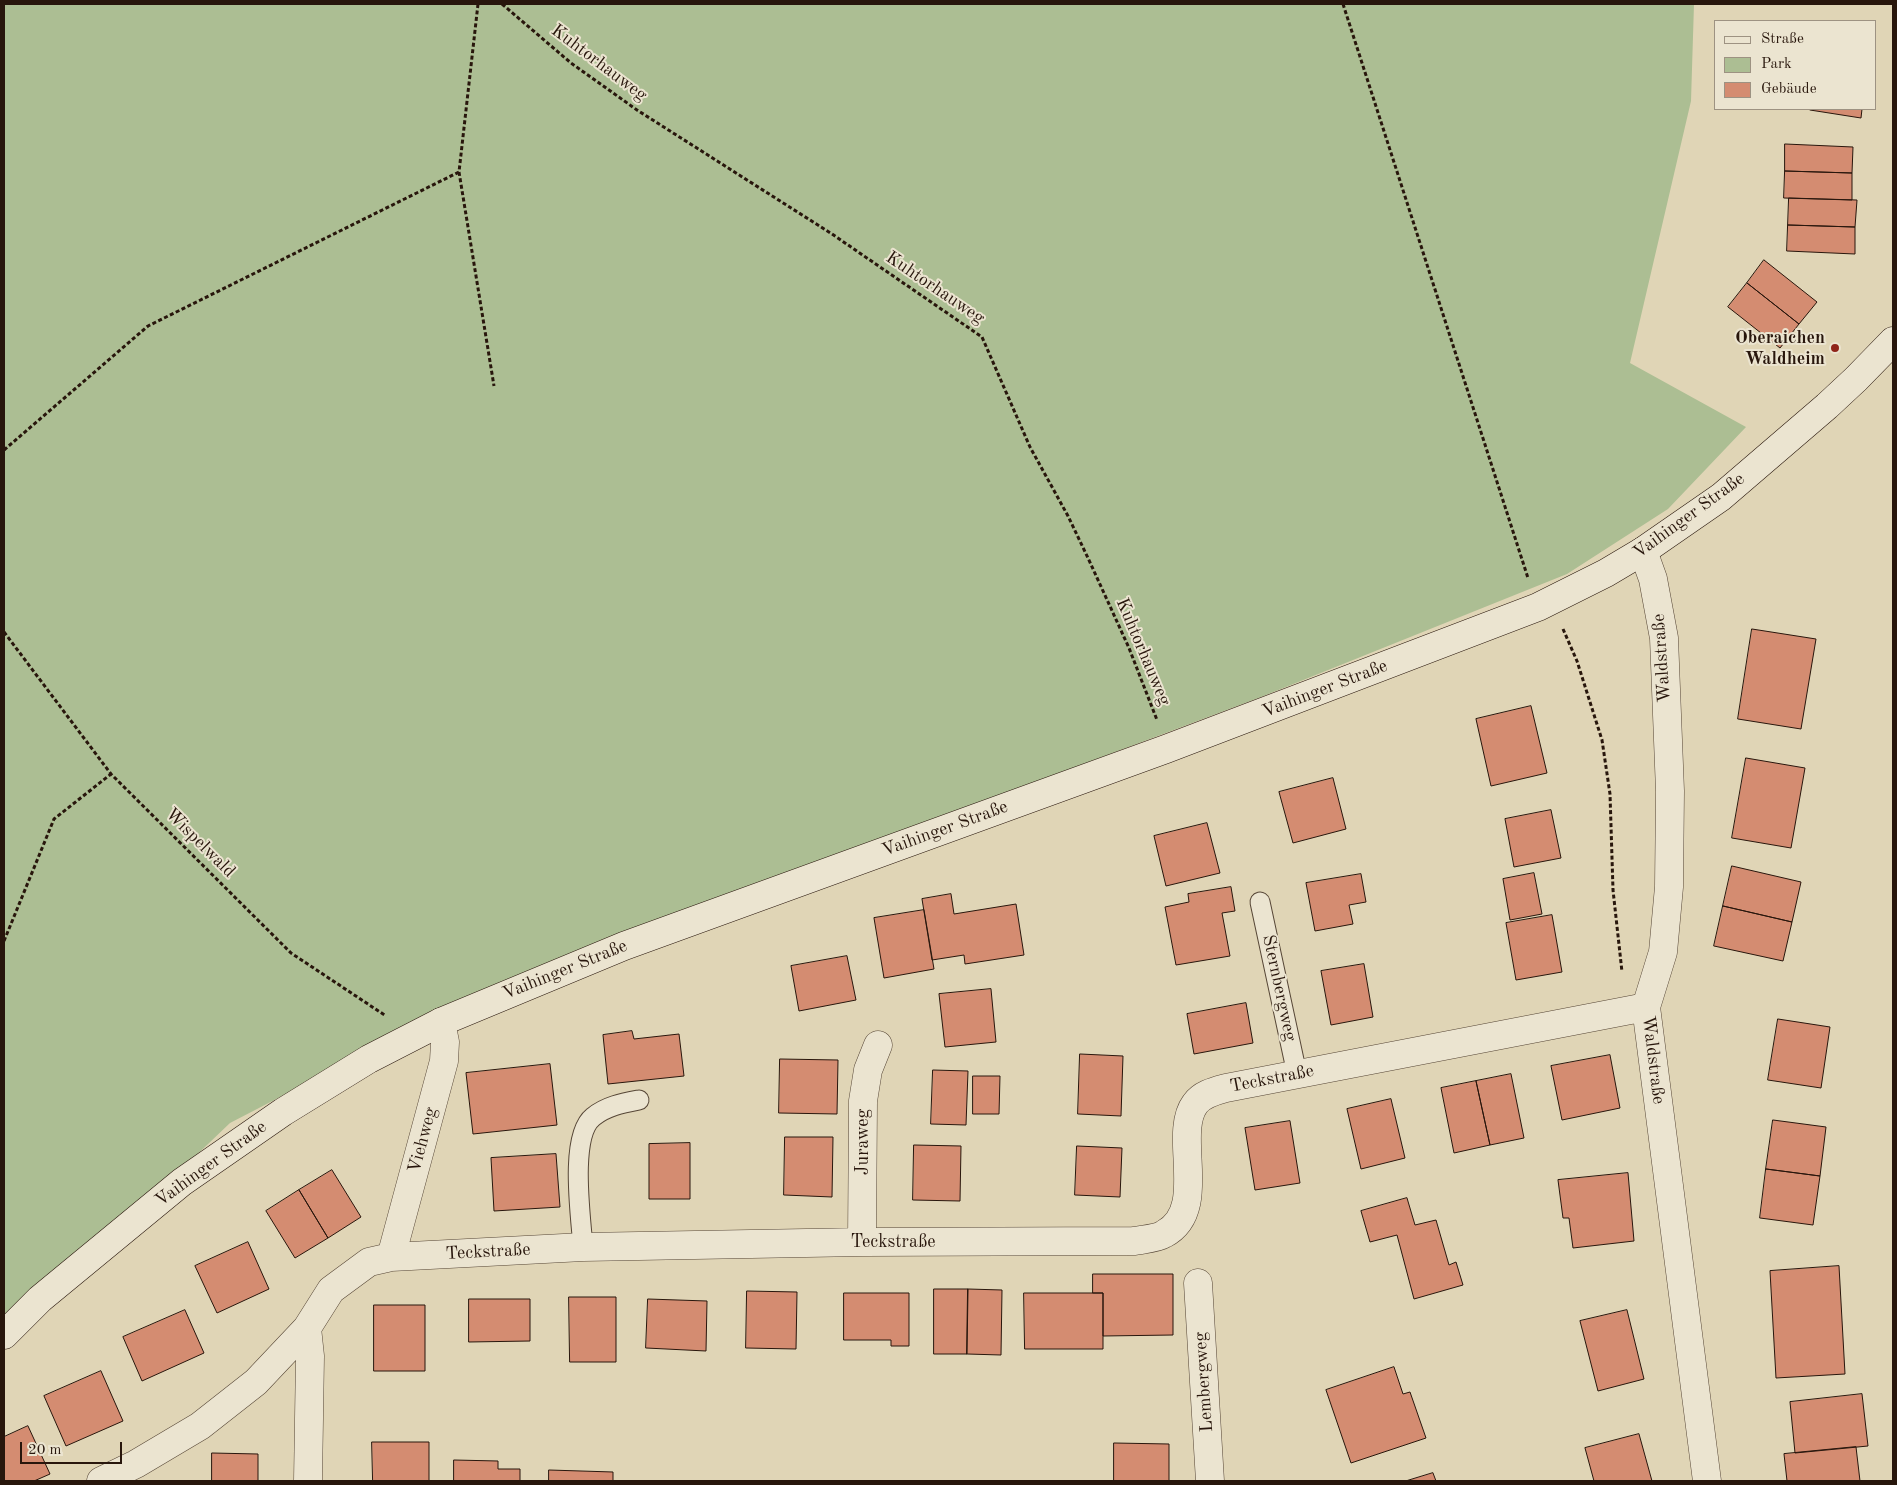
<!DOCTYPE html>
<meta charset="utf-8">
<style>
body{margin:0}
#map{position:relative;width:1897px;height:1485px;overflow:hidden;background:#e0d5b6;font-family:"Old Standard TT",serif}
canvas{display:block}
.frame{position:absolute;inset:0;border:5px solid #28160c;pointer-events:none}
.legend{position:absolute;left:1714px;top:20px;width:162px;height:90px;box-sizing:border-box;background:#ebe4d0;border:1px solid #9d9282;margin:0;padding:6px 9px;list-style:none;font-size:15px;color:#28160c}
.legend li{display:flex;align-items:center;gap:10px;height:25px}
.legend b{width:25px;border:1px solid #9d9282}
.scale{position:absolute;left:20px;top:1442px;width:102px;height:22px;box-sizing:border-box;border:2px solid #28160c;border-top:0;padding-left:6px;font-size:15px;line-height:18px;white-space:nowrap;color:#28160c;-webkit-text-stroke:4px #ebe4d0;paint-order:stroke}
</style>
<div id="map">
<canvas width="1897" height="1485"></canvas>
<div class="frame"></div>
<ul class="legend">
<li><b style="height:6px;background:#ebe4d0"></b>Straße</li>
<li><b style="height:14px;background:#acbe93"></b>Park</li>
<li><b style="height:14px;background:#d48c71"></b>Gebäude</li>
</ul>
<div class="scale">20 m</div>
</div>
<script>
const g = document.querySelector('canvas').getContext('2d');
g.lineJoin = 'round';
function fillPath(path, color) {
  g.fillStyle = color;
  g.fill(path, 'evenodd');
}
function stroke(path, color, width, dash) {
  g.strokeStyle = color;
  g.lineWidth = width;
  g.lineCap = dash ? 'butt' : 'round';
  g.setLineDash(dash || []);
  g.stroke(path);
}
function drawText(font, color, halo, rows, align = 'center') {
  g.font = font + ' "Old Standard TT",serif';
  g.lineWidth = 4;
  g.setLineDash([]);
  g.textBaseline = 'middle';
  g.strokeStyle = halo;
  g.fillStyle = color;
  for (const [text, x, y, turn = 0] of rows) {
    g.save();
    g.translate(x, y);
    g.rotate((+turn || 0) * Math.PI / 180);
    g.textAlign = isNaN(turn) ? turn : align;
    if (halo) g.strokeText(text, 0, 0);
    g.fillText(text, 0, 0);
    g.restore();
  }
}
fillPath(new Path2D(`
 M 4,4 L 1694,4 L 1691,101 L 1630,363 L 1746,427 L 1668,509 L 1567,574 L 1261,697 L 649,928 L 419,1025 L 230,1123 L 4,1339 Z`), '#acbe93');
const building = new Path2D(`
 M 1810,109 L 1862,109 L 1861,118 L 1810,110 Z
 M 1785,144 L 1853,147 L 1852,173 L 1785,171 Z
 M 1785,171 L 1852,173 L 1852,200 L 1784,198 Z
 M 1789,198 L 1857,200 L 1855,227 L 1788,225 Z
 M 1788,225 L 1855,227 L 1855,254 L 1787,251 Z
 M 1764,260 L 1817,302 L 1799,324 L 1747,283 Z
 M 1747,283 L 1799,324 L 1780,348 L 1728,307 Z
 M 1752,629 L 1816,639 L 1801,729 L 1738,719 Z
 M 1531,706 L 1547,773 L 1491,786 L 1476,719 Z
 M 1746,758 L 1805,768 L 1791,848 L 1732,838 Z
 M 1333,778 L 1346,829 L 1293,843 L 1279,792 Z
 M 1551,810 L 1561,858 L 1514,867 L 1505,819 Z
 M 1207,823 L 1220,873 L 1166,886 L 1154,836 Z
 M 1732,866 L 1801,882 L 1792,922 L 1723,906 Z
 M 1534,873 L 1542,914 L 1510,920 L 1503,879 Z
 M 1361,874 L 1366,902 L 1349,905 L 1353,924 L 1315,931 L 1306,883 Z
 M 1231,887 L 1235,911 L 1222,913 L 1230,956 L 1176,965 L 1165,907 L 1189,902 L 1188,894 Z
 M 951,894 L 954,914 L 1016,904 L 1024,955 L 965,964 L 964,955 L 932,960 L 922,899 Z
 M 1723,906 L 1792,922 L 1783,961 L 1714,946 Z
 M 924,910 L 934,969 L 884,978 L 874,918 Z
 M 1552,915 L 1562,972 L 1516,980 L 1506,923 Z
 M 847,956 L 856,1000 L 799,1011 L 791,966 Z
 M 1364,964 L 1373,1017 L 1331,1025 L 1321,971 Z
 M 991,989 L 996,1042 L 945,1047 L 939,994 Z
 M 1246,1003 L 1253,1043 L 1194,1054 L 1187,1014 Z
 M 1778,1019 L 1830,1027 L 1821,1088 L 1768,1080 Z
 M 632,1031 L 634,1039 L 679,1034 L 684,1076 L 608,1084 L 603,1035 Z
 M 1080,1054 L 1123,1056 L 1121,1116 L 1078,1114 Z
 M 1610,1055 L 1620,1108 L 1562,1120 L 1551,1066 Z
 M 780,1059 L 838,1060 L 837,1114 L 779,1113 Z
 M 550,1064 L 557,1125 L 473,1134 L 466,1073 Z
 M 933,1070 L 968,1071 L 966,1125 L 931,1124 Z
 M 1511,1074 L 1524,1138 L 1490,1145 L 1476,1081 Z
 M 973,1076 L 1000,1076 L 999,1114 L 973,1114 Z
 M 1476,1081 L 1490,1145 L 1454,1153 L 1441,1088 Z
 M 1391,1099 L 1405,1158 L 1361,1169 L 1347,1109 Z
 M 1773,1120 L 1826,1127 L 1820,1176 L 1766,1169 Z
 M 1290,1121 L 1300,1183 L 1255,1190 L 1245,1128 Z
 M 785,1137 L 833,1137 L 832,1197 L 784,1195 Z
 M 690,1143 L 690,1199 L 649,1199 L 649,1144 Z
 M 914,1145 L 961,1146 L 960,1201 L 913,1200 Z
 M 1077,1146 L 1122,1148 L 1120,1197 L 1075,1195 Z
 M 556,1154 L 560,1207 L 494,1211 L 491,1158 Z
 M 1766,1169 L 1820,1176 L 1813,1225 L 1760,1218 Z
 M 332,1170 L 361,1217 L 328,1238 L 299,1190 Z
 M 1628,1173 L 1634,1241 L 1573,1248 L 1569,1218 L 1563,1218 L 1558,1180 Z
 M 299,1190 L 328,1238 L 295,1258 L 266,1211 Z
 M 1407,1198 L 1415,1225 L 1436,1220 L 1449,1265 L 1456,1262 L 1463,1285 L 1414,1299 L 1397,1235 L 1370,1242 L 1361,1211 Z
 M 248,1242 L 269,1289 L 217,1313 L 195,1266 Z
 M 1839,1266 L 1845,1374 L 1776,1378 L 1770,1271 Z
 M 1093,1274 L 1173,1274 L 1173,1335 L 1103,1336 L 1103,1293 L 1093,1293 Z
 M 934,1289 L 968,1289 L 967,1354 L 934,1354 Z
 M 968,1289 L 1002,1290 L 1001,1355 L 967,1354 Z
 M 747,1291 L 797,1292 L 796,1349 L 746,1348 Z
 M 844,1293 L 909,1293 L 909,1346 L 891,1346 L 891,1340 L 844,1340 Z
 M 1024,1293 L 1103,1293 L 1103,1349 L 1025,1349 Z
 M 569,1297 L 616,1297 L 616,1362 L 570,1362 Z
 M 469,1299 L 530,1299 L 530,1341 L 469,1342 Z
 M 648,1299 L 707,1301 L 706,1351 L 646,1348 Z
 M 374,1305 L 425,1305 L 425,1371 L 374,1371 Z
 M 185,1310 L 204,1353 L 142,1381 L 123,1337 Z
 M 1627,1310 L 1644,1379 L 1598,1391 L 1580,1321 Z
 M 1394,1367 L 1403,1394 L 1410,1392 L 1426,1438 L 1351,1463 L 1326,1390 Z
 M 101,1371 L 123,1421 L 66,1446 L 44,1396 Z
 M 1862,1394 L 1868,1446 L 1795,1453 L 1790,1402 Z
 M 28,1426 L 50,1474 L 34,1481 L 4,1481 L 4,1437 Z
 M 1639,1434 L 1652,1481 L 1594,1481 L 1585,1448 Z
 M 372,1442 L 429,1442 L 429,1481 L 373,1481 Z
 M 1114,1443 L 1169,1444 L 1169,1481 L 1114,1481 Z
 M 1856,1447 L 1860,1481 L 1787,1481 L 1784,1454 Z
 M 212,1453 L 258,1454 L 258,1481 L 212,1481 Z
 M 454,1460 L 498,1461 L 498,1469 L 520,1469 L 520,1481 L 454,1481 Z
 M 549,1470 L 613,1472 L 613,1481 L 549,1481 Z
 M 1433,1473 L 1436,1481 L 1406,1481 Z`);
fillPath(building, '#d48c71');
stroke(building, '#28160c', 1);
const lane = new Path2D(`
 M 1260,902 L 1297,1074
 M 583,1247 C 581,1218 569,1136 593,1117 C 606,1106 623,1103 639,1100`);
const street = new Path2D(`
 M 1643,551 L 1653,579 L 1664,638 L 1670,791 L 1669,887 L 1663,952 L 1646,1007 L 1707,1481
 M 862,1242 L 863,1101 L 868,1070 L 878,1045
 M 391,1257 L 444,1061 L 445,1042 L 441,1022
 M 1198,1283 L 1210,1481
 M 307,1328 L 310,1356 L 308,1481
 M 101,1481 L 136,1464 L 200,1426 L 256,1382 L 307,1328 L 331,1290 L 369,1262 L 391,1257 L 583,1247 L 862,1242 L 1134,1241 C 1143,1239 1156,1239 1164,1234 C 1210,1210 1172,1135 1195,1104 C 1202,1094 1215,1091 1226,1088 L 1646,1007`);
const secondary = new Path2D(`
 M 4,1335 L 40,1299 L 182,1182 L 283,1112 L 369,1059 L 441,1022 L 624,946 L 1166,749 L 1538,607 L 1606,573 L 1643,551 L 1721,497 L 1827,406 L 1856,379 L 1893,341`);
stroke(lane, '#564636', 21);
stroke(street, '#564636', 29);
stroke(secondary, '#28160c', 29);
stroke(new Path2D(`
 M 478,4 L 459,172 L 494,386
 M 502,4 L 571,63 L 637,110 L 832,234 L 982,337 L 1030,447 L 1068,516 L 1088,558 L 1129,648 L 1157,720
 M 1343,4 L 1528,578
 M 4,450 L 148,326 L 459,172
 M 1563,629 L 1577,661 L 1602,740 L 1610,794 L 1613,890 L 1622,972
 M 4,632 L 111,774 L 291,953 L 386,1016
 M 4,941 L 54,819 L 111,774`), '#28160c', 3, [4, 2.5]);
stroke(lane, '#ebe4d0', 19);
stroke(street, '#ebe4d0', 28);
stroke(secondary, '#ebe4d0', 28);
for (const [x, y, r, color] of [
 [1835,348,5,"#8f2418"]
]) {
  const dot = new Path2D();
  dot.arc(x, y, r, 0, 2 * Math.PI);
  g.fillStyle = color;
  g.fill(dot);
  stroke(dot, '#ebe4d0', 2);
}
drawText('18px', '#28160c', '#ebe4d0', [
 ["Kuhtorhauweg",599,63,37],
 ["Kuhtorhauweg",935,288,34],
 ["Vaihinger Straße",1689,516,-36],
 ["Kuhtorhauweg",1143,652,67],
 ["Waldstraße",1662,658,-94],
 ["Vaihinger Straße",1325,689,-21],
 ["Vaihinger Straße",945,829,-20],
 ["Wispelwald",200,843,45],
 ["Vaihinger Straße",565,970,-22],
 ["Sternbergweg",1279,988,78],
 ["Waldstraße",1653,1060,83],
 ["Teckstraße",1272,1079,-11],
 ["Viehweg",423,1140,-75],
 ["Juraweg",863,1142,-90],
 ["Vaihinger Straße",211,1164,-36],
 ["Teckstraße",893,1242],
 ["Teckstraße",488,1252,-3],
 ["Lembergweg",1204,1382,-94]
]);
drawText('bold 18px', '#28160c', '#ebe4d0', [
 ["Oberaichen",1825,338],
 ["Waldheim",1825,359]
], 'right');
</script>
